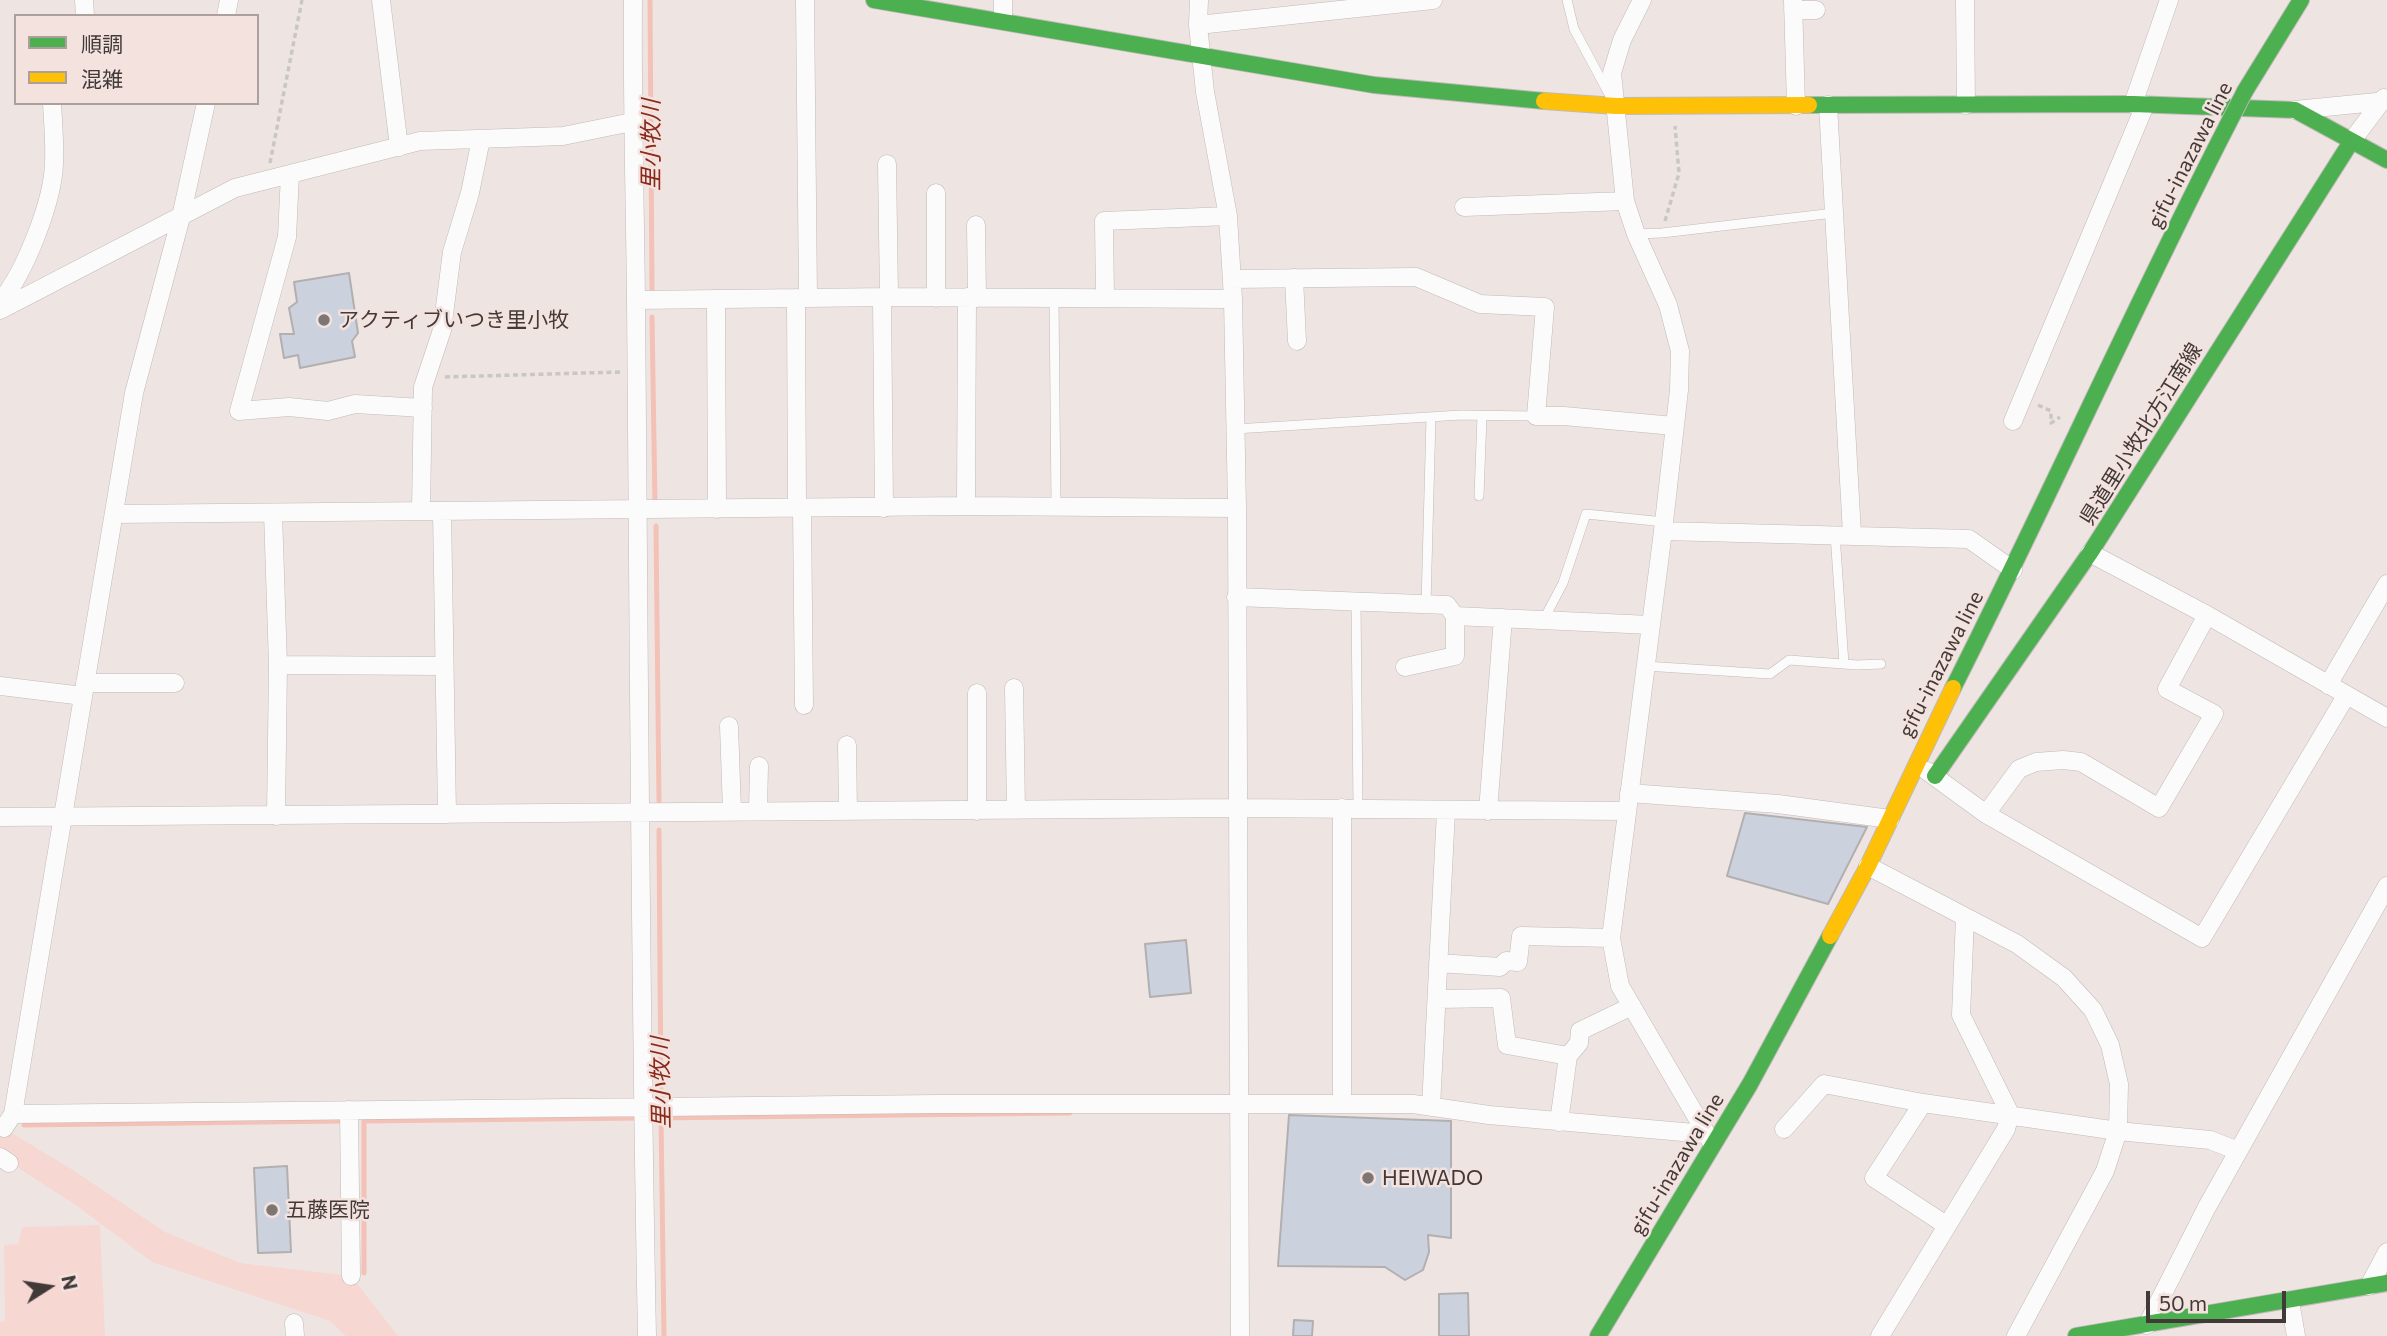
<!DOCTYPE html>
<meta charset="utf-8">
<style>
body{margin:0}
#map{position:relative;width:2387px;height:1336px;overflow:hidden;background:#eee5e3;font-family:Commissioner,"Noto Sans JP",sans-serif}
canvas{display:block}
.legend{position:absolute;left:14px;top:14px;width:245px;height:91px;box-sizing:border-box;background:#f3e2de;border:2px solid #ac9f9c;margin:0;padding:9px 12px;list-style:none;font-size:21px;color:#413a39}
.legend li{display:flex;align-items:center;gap:14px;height:35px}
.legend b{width:35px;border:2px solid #ac9f9c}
.north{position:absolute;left:14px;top:1252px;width:70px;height:70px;-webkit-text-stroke:5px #f3e2de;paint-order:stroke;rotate:78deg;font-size:19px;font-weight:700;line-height:28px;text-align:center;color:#413a39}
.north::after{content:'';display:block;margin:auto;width:24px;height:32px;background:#413a39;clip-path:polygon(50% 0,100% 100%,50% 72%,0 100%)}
.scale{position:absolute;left:2146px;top:1291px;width:140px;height:32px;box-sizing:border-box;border:4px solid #413a39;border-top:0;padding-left:9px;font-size:21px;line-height:24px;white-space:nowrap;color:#413a39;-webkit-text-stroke:5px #f3e2de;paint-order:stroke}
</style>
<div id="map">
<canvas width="2387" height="1336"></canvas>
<ul class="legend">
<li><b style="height:9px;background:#4caf50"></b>順調</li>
<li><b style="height:9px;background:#ffc107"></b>混雑</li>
</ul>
<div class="north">N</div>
<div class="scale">50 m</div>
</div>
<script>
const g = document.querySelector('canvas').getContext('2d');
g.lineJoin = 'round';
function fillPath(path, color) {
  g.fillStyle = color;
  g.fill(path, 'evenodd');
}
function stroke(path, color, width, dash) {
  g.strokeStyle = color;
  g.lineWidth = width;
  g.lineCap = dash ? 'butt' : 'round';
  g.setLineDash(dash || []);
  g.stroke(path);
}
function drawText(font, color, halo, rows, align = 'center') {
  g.font = font + ' Commissioner,"Noto Sans JP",sans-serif';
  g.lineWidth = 5;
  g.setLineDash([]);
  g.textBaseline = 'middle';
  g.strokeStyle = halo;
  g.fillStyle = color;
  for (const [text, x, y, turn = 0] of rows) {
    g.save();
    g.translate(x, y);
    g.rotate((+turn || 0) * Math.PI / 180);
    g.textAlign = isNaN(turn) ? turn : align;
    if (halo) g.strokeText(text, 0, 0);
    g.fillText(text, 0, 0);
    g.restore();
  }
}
fillPath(new Path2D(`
 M 0,1126 L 76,1172 L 165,1232 L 240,1263 L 351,1276 L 398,1336 L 346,1336 L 330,1321 L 152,1262 L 77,1206 L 0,1156 Z
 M 100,1225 L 105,1336 L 0,1336 L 0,1322 L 5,1321 L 4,1245 L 18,1244 L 22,1227 Z`), '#f6d7d1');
stroke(new Path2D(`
 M 650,0 L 652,289
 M 652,317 L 655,504
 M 656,526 L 659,801
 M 659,830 L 661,1103
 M 661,1116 L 664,1336
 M 656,1118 L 1070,1113
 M 24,1125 L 344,1121
 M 364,1273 L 364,1121 L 640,1118`), '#f4c1b7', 5);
const building = new Path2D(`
 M 349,273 L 358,333 L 352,341 L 355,357 L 300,368 L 298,355 L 284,358 L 280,334 L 294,334 L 289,308 L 297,302 L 294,282 Z
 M 1745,813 L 1867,827 L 1828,904 L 1727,876 Z
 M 1186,940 L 1191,993 L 1150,997 L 1145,944 Z
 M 1289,1115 L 1451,1121 L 1451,1238 L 1428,1235 L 1429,1252 L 1423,1270 L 1405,1280 L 1385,1267 L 1278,1266 Z
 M 287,1166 L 291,1252 L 258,1253 L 254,1168 Z
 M 1468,1293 L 1469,1336 L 1439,1336 L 1439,1294 Z
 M 1294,1320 L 1313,1321 L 1312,1336 L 1293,1336 Z`);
fillPath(building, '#ccd2dd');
stroke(building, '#b2afb0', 2);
const lane = new Path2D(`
 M 1567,0 L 1574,29 L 1609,94
 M 1636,234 L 1662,233 L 1834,213
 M 1054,298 L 1056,507
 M 1235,429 L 1461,415 L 1536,416
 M 1479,496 L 1482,416
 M 1835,534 L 1844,664
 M 1356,601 L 1358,809
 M 1426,604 L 1431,417
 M 1544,619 L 1563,583 L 1586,514 L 1664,522
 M 1645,666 L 1770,674 L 1789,660 L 1857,665 L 1881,664`);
const street = new Path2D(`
 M 84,0 L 85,16
 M 381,0 L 399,147
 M 633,0 C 632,101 635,201 636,302 C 639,647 640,991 647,1336
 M 805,0 L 808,298
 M 1003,0 L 1003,20
 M 1199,0 L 1198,25 L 1205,92 L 1228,216 L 1233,299 L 1237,508 L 1240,1336
 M 1642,0 L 1622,40 L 1612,73 L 1625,201 L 1636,234 L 1668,305 L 1680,351 L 1679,390 L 1663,531 L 1611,938 L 1620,986 L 1710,1140
 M 1793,0 L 1796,106
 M 1965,0 L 1966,105
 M 1793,10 L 1816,10
 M 226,16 L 229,0
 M 1198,25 L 1433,0
 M 2133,104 L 2169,0
 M 1828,105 L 1852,534
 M 2295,110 L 2387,101
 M 2351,142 L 2384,98
 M 887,164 L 889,297
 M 290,174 L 287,237 L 239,411 L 289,407 L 328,411 L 355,404 L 423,408
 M 936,193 L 936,298
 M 1464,207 L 1625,201
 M 976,225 L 977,298
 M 1294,278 L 1297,341
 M 1232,279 L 1416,277 L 1480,304 L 1545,307 L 1536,416 L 1564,416 L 1674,426
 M 796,298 L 797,509
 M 882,298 L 884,508
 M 1105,298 L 1104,221 L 1228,216
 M 716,299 L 717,509
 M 636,300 L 889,297 L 1233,299
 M 0,302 C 25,273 53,201 54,163 C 55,143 53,123 52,103
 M 0,310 L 235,188 L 420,141 L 563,136 L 632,122
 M 2013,421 L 2145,105
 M 966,506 L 967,297
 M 802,509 L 804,705
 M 421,511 L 423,387 L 442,330 L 452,252 L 470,193 L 481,139
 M 442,511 L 447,814
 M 273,513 L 278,665 L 276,816
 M 114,514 L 966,506 L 1237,508
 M 1663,531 L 1969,539 L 2013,570
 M 2090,553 L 2207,615 L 2387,718
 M 1236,597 L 1447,605 L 1455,616 L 1650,625
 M 278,665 L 444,666
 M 1405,667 L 1455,656 L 1455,616
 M 85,683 L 175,683
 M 2328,685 L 2387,584
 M 0,686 L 83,696
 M 1014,688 L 1016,810
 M 977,693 L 977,811
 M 729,726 L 732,811
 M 847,745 L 848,811
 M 1927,771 L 1986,814 L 2202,938 L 2346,696
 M 1629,793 L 1778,804 L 1890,819
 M 1342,808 L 1342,1104
 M 758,811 L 759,766
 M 1488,811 L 1503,618
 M 1986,814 L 2019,769 L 2036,762 L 2063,760 L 2081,762 L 2159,808 L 2214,714 L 2167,689 L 2207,615
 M 0,817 L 1237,808 L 1627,811
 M 1868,866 L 2017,944 L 2064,978 L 2093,1010 L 2110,1045 L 2119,1084 L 2118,1131 L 2105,1171 L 2016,1336
 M 1438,963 L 1500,967 L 1506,961 L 1518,962 L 1521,936 L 1611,938
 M 1437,999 L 1501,998 L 1507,1045 L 1568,1056
 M 1923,1103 L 1874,1178 L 1946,1225
 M 1431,1107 L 1446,811
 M 349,1110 L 351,1276
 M 13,1114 L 937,1104 L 1413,1104 L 1489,1115 L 1706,1134
 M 1559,1122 L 1568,1056 L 1579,1043 L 1580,1031 L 1632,1006
 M 0,1126 L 4,1128 L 13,1114 L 134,393 L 181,217 L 206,103
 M 1784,1129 L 1824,1084 L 1923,1103 L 2118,1131 L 2210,1140 L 2238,1151
 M 0,1157 L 9,1163
 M 2369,1286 L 2387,1252
 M 2290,1301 L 2296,1336
 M 294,1323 L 295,1336
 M 2147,1325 L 2207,1207 L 2387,886
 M 1880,1336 L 2006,1129 L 2010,1114 L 1961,1015 L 1965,917`);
const fast = new Path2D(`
 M 874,0 L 1374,85 L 1544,101
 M 2245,91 L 2301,0
 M 1809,105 L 2133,104 L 2295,110 L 2387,160
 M 1953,688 C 2047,502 2132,311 2227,126
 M 1935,776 L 2090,553 L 2351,142
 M 1598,1336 L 1750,1084 L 1830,936
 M 2076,1336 L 2387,1283`);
const slow = new Path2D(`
 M 1544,101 L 1616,106 L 1809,105
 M 1830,936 L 1868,866 L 1953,688`);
stroke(lane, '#c0b9b8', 10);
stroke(street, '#c0b9b8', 19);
stroke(fast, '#c0b9b8', 18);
stroke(slow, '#c0b9b8', 18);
stroke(new Path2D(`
 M 270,163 L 302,0
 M 1665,221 L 1679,173 L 1675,126
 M 445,377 L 620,372
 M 2038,405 L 2051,411 L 2051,423 L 2060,417`), '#c9c6c6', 3.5, [5, 3.5]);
stroke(lane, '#fcfbfb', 9);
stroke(street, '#fcfbfb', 18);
stroke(fast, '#4caf50', 16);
stroke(slow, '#ffc107', 16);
const fastBridge = new Path2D(`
 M 2227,126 L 2245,91`);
stroke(fastBridge, '#c0b9b8', 18, []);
stroke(fastBridge, '#4caf50', 16);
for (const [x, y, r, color] of [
 [324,320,7,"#7e7674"],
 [1368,1178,7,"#7e7674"],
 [272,1210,7,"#7e7674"]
]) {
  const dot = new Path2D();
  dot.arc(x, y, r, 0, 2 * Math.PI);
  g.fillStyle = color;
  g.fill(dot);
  stroke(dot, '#f3e2de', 2.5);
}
drawText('21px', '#413a39', '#f3e2de', [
 ["gifu-inazawa line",2190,155,-63],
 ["県道里小牧北方江南線",2141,434,-58],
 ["gifu-inazawa line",1941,664,-63],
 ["gifu-inazawa line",1677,1164,-59]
]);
drawText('21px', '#413a39', '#f3e2de', [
 ["アクティブいつき里小牧",338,320],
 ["HEIWADO",1382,1178],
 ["五藤医院",286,1210]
], 'left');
drawText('italic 23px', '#882919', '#f3e2de', [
 ["里小牧川",651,145,-90],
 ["里小牧川",661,1083,-91]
]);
</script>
